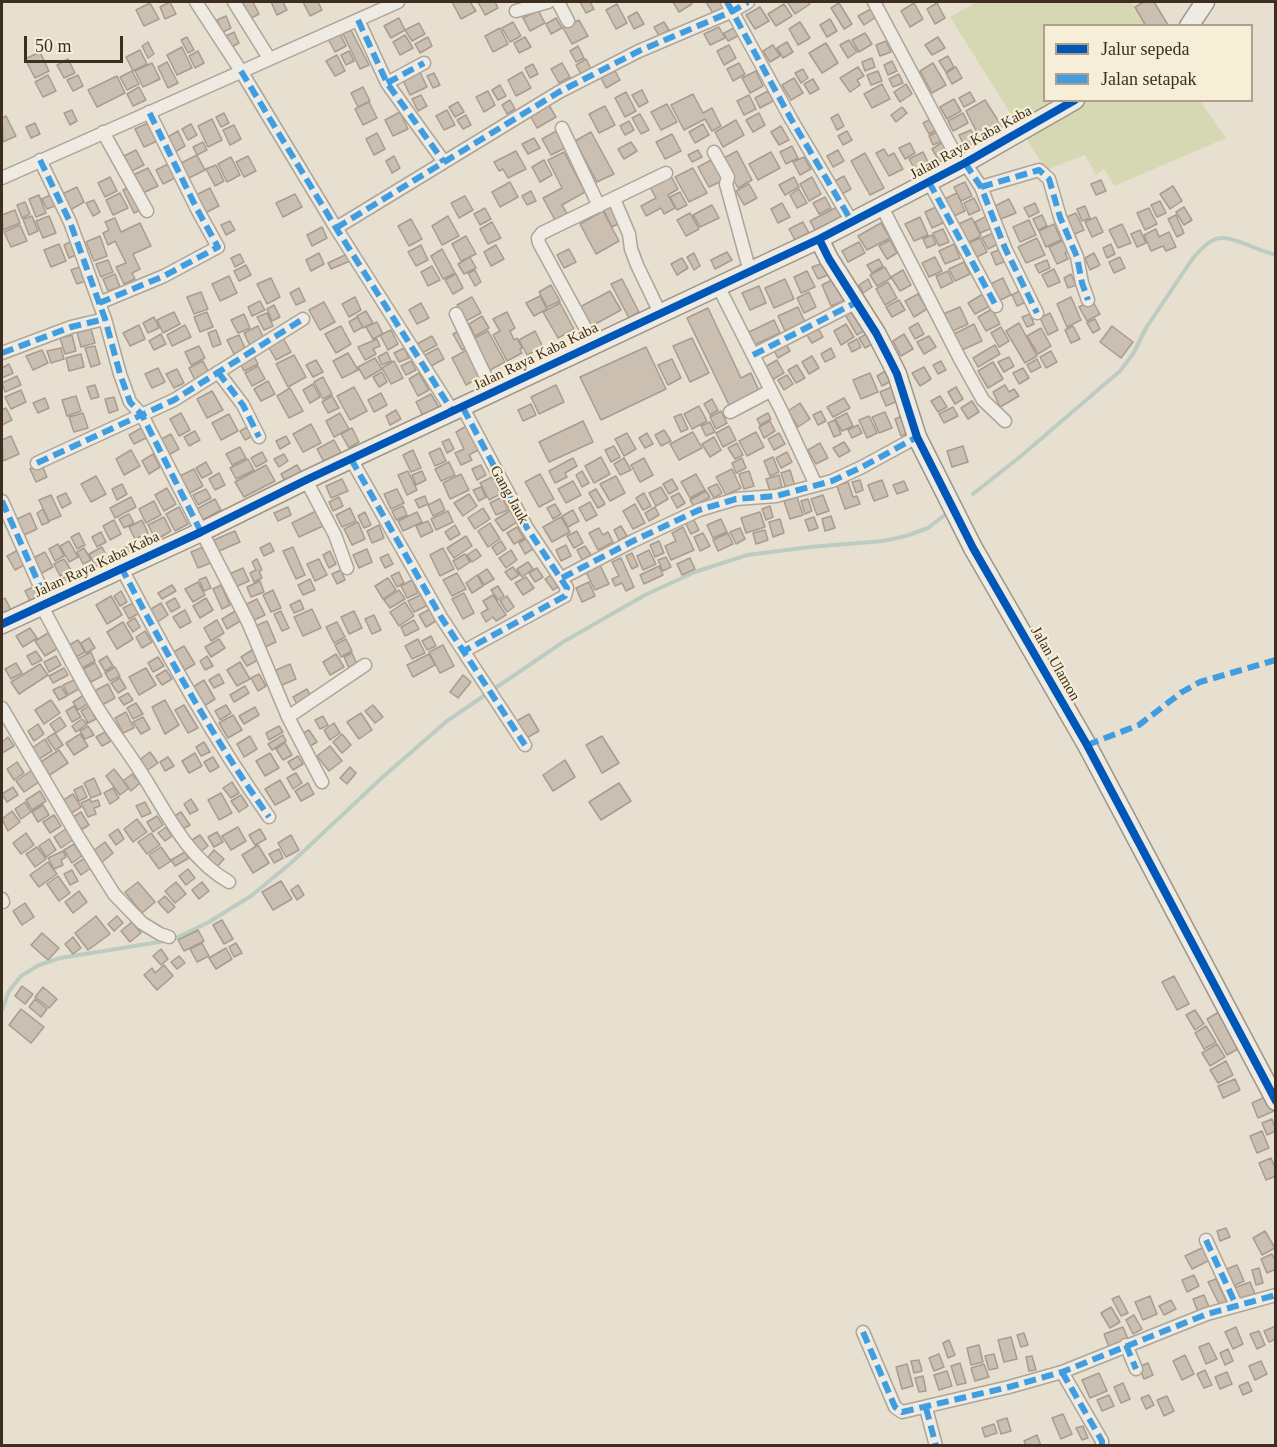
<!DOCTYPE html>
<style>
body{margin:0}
#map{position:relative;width:1277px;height:1447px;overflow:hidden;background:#e7e0d1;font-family:"Times New Roman",serif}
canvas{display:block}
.frame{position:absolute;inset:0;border:3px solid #3d2e20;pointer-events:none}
.legend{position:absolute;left:1043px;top:24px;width:210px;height:78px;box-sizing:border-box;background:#f7eed8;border:2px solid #ada18e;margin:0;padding:8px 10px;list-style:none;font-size:18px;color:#3d2e20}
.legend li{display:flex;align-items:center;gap:12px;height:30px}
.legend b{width:30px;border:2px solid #ada18e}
.scale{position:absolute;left:24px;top:36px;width:99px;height:27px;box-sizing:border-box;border:3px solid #3d2e20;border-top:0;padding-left:8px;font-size:18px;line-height:21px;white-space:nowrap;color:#3d2e20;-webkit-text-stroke:4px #f7eed8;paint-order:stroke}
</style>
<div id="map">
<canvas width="1277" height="1447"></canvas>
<div class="frame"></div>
<ul class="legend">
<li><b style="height:8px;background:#0057b8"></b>Jalur sepeda</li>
<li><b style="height:8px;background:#3f9de0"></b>Jalan setapak</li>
</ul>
<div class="scale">50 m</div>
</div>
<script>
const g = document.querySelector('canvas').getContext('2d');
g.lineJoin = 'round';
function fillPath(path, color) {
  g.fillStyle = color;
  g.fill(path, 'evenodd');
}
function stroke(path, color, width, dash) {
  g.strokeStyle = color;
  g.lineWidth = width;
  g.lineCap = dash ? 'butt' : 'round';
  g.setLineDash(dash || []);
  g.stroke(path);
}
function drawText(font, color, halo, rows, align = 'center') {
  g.font = font + ' "Times New Roman",serif';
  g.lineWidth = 4.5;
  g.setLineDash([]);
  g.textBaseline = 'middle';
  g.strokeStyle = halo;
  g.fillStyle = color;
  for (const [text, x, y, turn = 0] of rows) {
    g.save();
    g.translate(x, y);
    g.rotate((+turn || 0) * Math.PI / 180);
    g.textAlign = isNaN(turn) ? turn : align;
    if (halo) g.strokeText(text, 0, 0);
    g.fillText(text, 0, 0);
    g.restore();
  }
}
fillPath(new Path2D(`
 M 977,2 L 1131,2 L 1147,25 L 1044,26 L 1044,100 L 1200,101 L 1226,138 L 1114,186 L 1104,169 L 1096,175 L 1085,155 L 1046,170 L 950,17 Z`), '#d6d7b3');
stroke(new Path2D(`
 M 973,494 L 1021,456 L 1120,371 L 1133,354 L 1146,328 L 1193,258 C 1215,234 1219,234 1248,245 C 1257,249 1266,252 1276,255
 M 2,1010 L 9,991 L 21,976 L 39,965 L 60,958 L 172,940 L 209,922 L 251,896 L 291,863 L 385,775 L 447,721 L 563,642 L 645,595 L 695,572 L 747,555 L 810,547 L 883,541 L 906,536 L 928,528 L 950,511`), '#bcccc2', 4);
const building = new Path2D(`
 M 170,2 L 176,14 L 165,19 L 160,7 Z
 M 245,2 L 253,2 L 259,14 L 248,20 L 240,4 Z
 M 271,2 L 283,2 L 287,10 L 277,15 Z
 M 303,2 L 318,2 L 322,10 L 310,16 Z
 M 452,2 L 470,2 L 476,11 L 461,19 Z
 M 478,2 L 495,2 L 498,8 L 485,15 Z
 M 580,2 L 590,2 L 594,9 L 586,13 Z
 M 673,2 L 691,2 L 692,4 L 679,12 Z
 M 706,2 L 721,2 L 725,9 L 714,15 Z
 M 790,2 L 808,2 L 810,4 L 795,14 L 788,3 Z
 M 1144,2 L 1154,2 L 1168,25 L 1146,26 L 1135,7 Z
 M 150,3 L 159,19 L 144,26 L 136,10 Z
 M 839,3 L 852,24 L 844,29 L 831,8 Z
 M 914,3 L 923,19 L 910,27 L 901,11 Z
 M 937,3 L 945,18 L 935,24 L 927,9 Z
 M 617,4 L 627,23 L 616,29 L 606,10 Z
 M 784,4 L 792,16 L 776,26 L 768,14 Z
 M 760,7 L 769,21 L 755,29 L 746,15 Z
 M 871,9 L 876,17 L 864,25 L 858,16 Z
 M 538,10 L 545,23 L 530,31 L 523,18 Z
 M 637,12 L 644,24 L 634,29 L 628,17 Z
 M 226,16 L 231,28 L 223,32 L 217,20 Z
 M 399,18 L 405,30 L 391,38 L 384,26 Z
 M 556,18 L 562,28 L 551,34 L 546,24 Z
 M 830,19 L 837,31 L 827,37 L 820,25 Z
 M 579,20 L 588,36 L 572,44 L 563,28 Z
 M 513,22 L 521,36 L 510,42 L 502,28 Z
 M 664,22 L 669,30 L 659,36 L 654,27 Z
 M 800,22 L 810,38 L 798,45 L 789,29 Z
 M 419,23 L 425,34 L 412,41 L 405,30 Z
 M 719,27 L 725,38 L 710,45 L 704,34 Z
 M 500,28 L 508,44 L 493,52 L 485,36 Z
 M 734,28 L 738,36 L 728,41 L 724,33 Z
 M 351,30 L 369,65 L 360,69 L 343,34 Z
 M 339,31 L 346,46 L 335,52 L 327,37 Z
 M 234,32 L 239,43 L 230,48 L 224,37 Z
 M 865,33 L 872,44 L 859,52 L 852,40 Z
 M 405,35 L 413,48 L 400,55 L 393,42 Z
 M 187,37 L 194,50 L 188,53 L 181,40 Z
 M 428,37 L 432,46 L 420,53 L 415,44 Z
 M 525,37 L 531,47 L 519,53 L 514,43 Z
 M 938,37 L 945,48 L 932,55 L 925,45 Z
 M 849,40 L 857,52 L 848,58 L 840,45 Z
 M 886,41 L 891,52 L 880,56 L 876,45 Z
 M 148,42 L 154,54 L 148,58 L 142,46 Z
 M 787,42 L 793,52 L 783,58 L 777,48 Z
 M 826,43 L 838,63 L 822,73 L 809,53 Z
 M 729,45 L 736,58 L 724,65 L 717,51 Z
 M 773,45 L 780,56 L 770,62 L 763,51 Z
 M 578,46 L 584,58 L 576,62 L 570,51 Z
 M 182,47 L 192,68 L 177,75 L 167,55 Z
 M 140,50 L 147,64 L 133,71 L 126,57 Z
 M 198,51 L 204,63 L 195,68 L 189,56 Z
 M 349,51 L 354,61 L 346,65 L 341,55 Z
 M 40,52 L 49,71 L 35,78 L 25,59 Z
 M 337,55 L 345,71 L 335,76 L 326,61 Z
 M 948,56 L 954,67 L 946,72 L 939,61 Z
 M 872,58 L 875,67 L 865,71 L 862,62 Z
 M 68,59 L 75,73 L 64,78 L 57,65 Z
 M 586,59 L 592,71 L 582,76 L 576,65 Z
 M 892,61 L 897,71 L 888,75 L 884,65 Z
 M 167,62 L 178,83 L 168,88 L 158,67 Z
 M 152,63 L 160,79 L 143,87 L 135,71 Z
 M 562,63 L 570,77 L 559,83 L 551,69 Z
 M 739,63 L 745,74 L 733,81 L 727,69 Z
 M 933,63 L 946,85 L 932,93 L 920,71 Z
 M 533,64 L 538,74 L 530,78 L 525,68 Z
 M 858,67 L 864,76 L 857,80 L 860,85 L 850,92 L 840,78 Z
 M 956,67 L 962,78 L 952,84 L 946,73 Z
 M 803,69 L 808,78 L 801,83 L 795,73 Z
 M 419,70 L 427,87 L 410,95 L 402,78 Z
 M 132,71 L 139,84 L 127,90 L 120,77 Z
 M 615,71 L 620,80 L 606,88 L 601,78 Z
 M 756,71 L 763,86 L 750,93 L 742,78 Z
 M 878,71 L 882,81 L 871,85 L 867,75 Z
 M 522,72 L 531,88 L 516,96 L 508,80 Z
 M 434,73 L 440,85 L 433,88 L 427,76 Z
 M 899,74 L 903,83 L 893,87 L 889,79 Z
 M 48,75 L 56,91 L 43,97 L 35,82 Z
 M 78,75 L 83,86 L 73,91 L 67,80 Z
 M 117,76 L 125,93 L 97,107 L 88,90 Z
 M 794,78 L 803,93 L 791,100 L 782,85 Z
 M 813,79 L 819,89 L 810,94 L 804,84 Z
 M 882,84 L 890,99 L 872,108 L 864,94 Z
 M 906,84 L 912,94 L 900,102 L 894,92 Z
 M 500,85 L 506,96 L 498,100 L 492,90 Z
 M 139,87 L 146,100 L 133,106 L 127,94 Z
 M 363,87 L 370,101 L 358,107 L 351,93 Z
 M 642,90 L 648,102 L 639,107 L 632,95 Z
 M 488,91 L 495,105 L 484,112 L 476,97 Z
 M 768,91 L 773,101 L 760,108 L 755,98 Z
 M 626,92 L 636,111 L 625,117 L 615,98 Z
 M 970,92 L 975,101 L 964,107 L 959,98 Z
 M 693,94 L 703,113 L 712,108 L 721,126 L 712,131 L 705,119 L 684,130 L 671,105 Z
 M 421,95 L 427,106 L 418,111 L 412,99 Z
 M 749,95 L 756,109 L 744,115 L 737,101 Z
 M 954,99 L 961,111 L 947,119 L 940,107 Z
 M 510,100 L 515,109 L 507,114 L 502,105 Z
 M 985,100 L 999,122 L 1008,117 L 1013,129 L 983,144 L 966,111 Z
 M 369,102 L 377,118 L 363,125 L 355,109 Z
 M 458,102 L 464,112 L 455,117 L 449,107 Z
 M 547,102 L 556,117 L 537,128 L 528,112 Z
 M 667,104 L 677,122 L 661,130 L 651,112 Z
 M 605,106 L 615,125 L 599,133 L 589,114 Z
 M 902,107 L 907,113 L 896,122 L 891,115 Z
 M 72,110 L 77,121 L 70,125 L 64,113 Z
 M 447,110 L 455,125 L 444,130 L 436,116 Z
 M 400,112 L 408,129 L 393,136 L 385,120 Z
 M 224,113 L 229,123 L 221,127 L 216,117 Z
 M 759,113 L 765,125 L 753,132 L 746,120 Z
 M 963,113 L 968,123 L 953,131 L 948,121 Z
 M 640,114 L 649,130 L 641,134 L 632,118 Z
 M 838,114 L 844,126 L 837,130 L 831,118 Z
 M 466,115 L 471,125 L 463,129 L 457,120 Z
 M 6,116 L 16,136 L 3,142 L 2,118 Z
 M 933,118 L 938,129 L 929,134 L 923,123 Z
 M 212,119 L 222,140 L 208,147 L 198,126 Z
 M 736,120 L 744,135 L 723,147 L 715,132 Z
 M 629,121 L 634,130 L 625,135 L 620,126 Z
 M 35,123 L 40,134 L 31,138 L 26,127 Z
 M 148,123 L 157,141 L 144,147 L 135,129 Z
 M 191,124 L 197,135 L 188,140 L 182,129 Z
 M 703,124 L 709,135 L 695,143 L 689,132 Z
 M 234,125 L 241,139 L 230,145 L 223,130 Z
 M 781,126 L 789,140 L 779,145 L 771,132 Z
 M 558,130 L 567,147 L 551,155 L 542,139 Z
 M 971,130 L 978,144 L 966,150 L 959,135 Z
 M 178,131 L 185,146 L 175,152 L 168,137 Z
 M 847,131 L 852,140 L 843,145 L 838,136 Z
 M 939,131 L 944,140 L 933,145 L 929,136 Z
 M 591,132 L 614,174 L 597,182 L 575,141 Z
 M 377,133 L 385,149 L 374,155 L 366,139 Z
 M 672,134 L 681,151 L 665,159 L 656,142 Z
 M 534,138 L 540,148 L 528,154 L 522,144 Z
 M 203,142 L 207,150 L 197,155 L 193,147 Z
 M 631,142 L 637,151 L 624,159 L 618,149 Z
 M 943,142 L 952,155 L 940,162 L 932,149 Z
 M 910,143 L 915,153 L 905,159 L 899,148 Z
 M 792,146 L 798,158 L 786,164 L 780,152 Z
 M 884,149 L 888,156 L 894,153 L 903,169 L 889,176 L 876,153 Z
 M 136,150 L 144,165 L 130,172 L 122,157 Z
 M 698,150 L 702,157 L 692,162 L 688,155 Z
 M 838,150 L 844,161 L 833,167 L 827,156 Z
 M 516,151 L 526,169 L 508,178 L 503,169 L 499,171 L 494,162 Z
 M 737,151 L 752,180 L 738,188 L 722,159 Z
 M 564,152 L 585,192 L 562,205 L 568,215 L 556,222 L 543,198 L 562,188 L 548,160 Z
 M 771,152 L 780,168 L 758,180 L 749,164 Z
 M 923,152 L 931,168 L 918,175 L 909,159 Z
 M 865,153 L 884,188 L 870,195 L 851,161 Z
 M 197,155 L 205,170 L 189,178 L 181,163 Z
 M 248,156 L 256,171 L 244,177 L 236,162 Z
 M 394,156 L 400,168 L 392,173 L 386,161 Z
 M 231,157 L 240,175 L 227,182 L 218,164 Z
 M 804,157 L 811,169 L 800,175 L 793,162 Z
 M 715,158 L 726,179 L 709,187 L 698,167 Z
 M 544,160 L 552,175 L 540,182 L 532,167 Z
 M 172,162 L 179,176 L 163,184 L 156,170 Z
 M 216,165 L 224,181 L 215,186 L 206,169 Z
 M 148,168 L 158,186 L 141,194 L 131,176 Z
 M 693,168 L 707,193 L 689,202 L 675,177 Z
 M 671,176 L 678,189 L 668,195 L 675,208 L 664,214 L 661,208 L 646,216 L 641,206 L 656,198 L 650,187 Z
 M 844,176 L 851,189 L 840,195 L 833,182 Z
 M 110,177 L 117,191 L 105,197 L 98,183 Z
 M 794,177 L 799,187 L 785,195 L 779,185 Z
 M 812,177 L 821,194 L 809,201 L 800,184 Z
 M 1101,180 L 1106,191 L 1096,195 L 1091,184 Z
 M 510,182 L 518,197 L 500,207 L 492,192 Z
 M 965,182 L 972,196 L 961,201 L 954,187 Z
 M 749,184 L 757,198 L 744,205 L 736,191 Z
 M 131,186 L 143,209 L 134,213 L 123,190 Z
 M 1173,186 L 1182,201 L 1170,209 L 1160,194 Z
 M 77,187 L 84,202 L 70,210 L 62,194 Z
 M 210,188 L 219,206 L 203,214 L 194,196 Z
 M 799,189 L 807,203 L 797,208 L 790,195 Z
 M 531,191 L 536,201 L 527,205 L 522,196 Z
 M 680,192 L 687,205 L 677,210 L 670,197 Z
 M 120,193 L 128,208 L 113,215 L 106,200 Z
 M 957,193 L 965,211 L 950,218 L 942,200 Z
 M 52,194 L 57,205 L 47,209 L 42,199 Z
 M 295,194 L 302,207 L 283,217 L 276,203 Z
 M 39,195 L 46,213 L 36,217 L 29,199 Z
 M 465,196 L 473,210 L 459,218 L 451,203 Z
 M 825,197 L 831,208 L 819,214 L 813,203 Z
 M 974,198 L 980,210 L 969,215 L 964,203 Z
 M 1009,199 L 1016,213 L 1001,219 L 995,206 Z
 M 94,200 L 100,212 L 93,216 L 86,203 Z
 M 1160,201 L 1166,213 L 1157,217 L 1151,205 Z
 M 25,202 L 30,214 L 22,218 L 17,205 Z
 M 614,203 L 624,221 L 612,227 L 603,209 Z
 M 782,203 L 790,217 L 778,223 L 771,209 Z
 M 1035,203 L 1039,212 L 1029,217 L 1024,208 Z
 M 712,205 L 719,218 L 700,227 L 693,215 Z
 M 938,206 L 945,222 L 932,228 L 925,212 Z
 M 1085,206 L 1090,218 L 1082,221 L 1077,209 Z
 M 837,207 L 843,218 L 816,232 L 810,221 Z
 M 1184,207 L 1192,220 L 1184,225 L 1176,212 Z
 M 485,208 L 491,219 L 480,225 L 474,214 Z
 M 1149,208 L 1157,224 L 1145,230 L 1137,213 Z
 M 15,210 L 20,223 L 3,230 L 2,215 Z
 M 603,211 L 619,241 L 596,254 L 580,224 Z
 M 690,213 L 699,229 L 686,236 L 677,220 Z
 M 1076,213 L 1084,230 L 1070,236 L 1062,219 Z
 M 1042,215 L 1047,226 L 1038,230 L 1033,219 Z
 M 1176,215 L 1184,233 L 1177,237 L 1168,219 Z
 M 32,216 L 38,231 L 29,235 L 23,219 Z
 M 49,216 L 56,233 L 43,238 L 36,221 Z
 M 448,216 L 459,236 L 442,245 L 432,226 Z
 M 987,216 L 992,228 L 980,233 L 975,222 Z
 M 920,217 L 928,235 L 914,241 L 905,224 Z
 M 1096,217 L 1103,232 L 1092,237 L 1085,222 Z
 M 115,218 L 121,232 L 140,223 L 151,246 L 133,254 L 140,269 L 132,273 L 135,279 L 124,284 L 116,267 L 126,263 L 115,241 L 108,245 L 103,233 L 109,230 L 105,222 Z
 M 972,218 L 981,236 L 965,244 L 956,225 Z
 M 411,219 L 422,239 L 409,246 L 398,226 Z
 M 1029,220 L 1036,235 L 1020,242 L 1013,227 Z
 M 230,221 L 235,230 L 226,235 L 221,225 Z
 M 492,222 L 501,238 L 488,244 L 480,229 Z
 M 803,222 L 809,233 L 795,240 L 789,229 Z
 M 881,223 L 890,238 L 867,250 L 858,236 Z
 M 1054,224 L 1061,240 L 1046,247 L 1039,231 Z
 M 1122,224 L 1131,243 L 1118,248 L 1109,230 Z
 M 20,225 L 27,241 L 11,247 L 4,232 Z
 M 322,227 L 327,238 L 312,246 L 307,235 Z
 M 943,229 L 949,242 L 939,246 L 933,233 Z
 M 1156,229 L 1159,237 L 1169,232 L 1176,247 L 1166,251 L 1163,246 L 1151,251 L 1144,235 Z
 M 1140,230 L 1146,243 L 1137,247 L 1131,234 Z
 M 993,233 L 998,244 L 988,249 L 982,238 Z
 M 932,235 L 936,244 L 927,248 L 923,239 Z
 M 100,236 L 107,256 L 94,261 L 86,242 Z
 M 466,236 L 476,254 L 461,261 L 452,244 Z
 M 980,238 L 987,252 L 973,259 L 966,244 Z
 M 1037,238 L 1045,255 L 1026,263 L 1018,247 Z
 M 1066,239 L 1071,251 L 1065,253 L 1068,259 L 1057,264 L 1049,247 Z
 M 890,240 L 897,253 L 887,259 L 879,246 Z
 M 70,242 L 76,255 L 69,258 L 64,245 Z
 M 859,242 L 865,253 L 848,262 L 842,251 Z
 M 59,244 L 66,261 L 51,267 L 44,250 Z
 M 954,244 L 960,258 L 945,264 L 939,251 Z
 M 1111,244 L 1115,254 L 1107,258 L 1103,248 Z
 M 421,245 L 428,260 L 416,266 L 408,252 Z
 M 496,245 L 504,259 L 491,266 L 484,252 Z
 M 442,249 L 455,273 L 443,279 L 431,256 Z
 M 569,249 L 576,262 L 564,268 L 557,255 Z
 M 1001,249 L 1006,261 L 996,265 L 991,253 Z
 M 727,252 L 732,260 L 715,269 L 711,260 Z
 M 319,253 L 324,264 L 311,271 L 306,260 Z
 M 694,253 L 700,266 L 694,270 L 687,257 Z
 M 1094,253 L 1100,265 L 1090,270 L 1085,258 Z
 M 240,254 L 244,262 L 235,267 L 231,258 Z
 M 347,254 L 350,261 L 331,269 L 328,263 Z
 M 470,257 L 476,268 L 464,274 L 458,264 Z
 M 935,257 L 942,271 L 929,277 L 922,263 Z
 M 1120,257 L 1125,268 L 1114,273 L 1109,262 Z
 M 682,258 L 688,268 L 677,275 L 671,264 Z
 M 879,259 L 883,266 L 872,273 L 867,265 Z
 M 108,260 L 113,272 L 101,277 L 96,264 Z
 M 1047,260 L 1050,268 L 1039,273 L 1035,265 Z
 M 964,262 L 970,274 L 955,281 L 949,269 Z
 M 823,263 L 828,275 L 818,279 L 812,267 Z
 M 246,265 L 251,275 L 239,281 L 234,271 Z
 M 82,266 L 88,280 L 77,284 L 71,270 Z
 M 432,266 L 440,280 L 428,286 L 421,272 Z
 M 885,267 L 891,278 L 877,286 L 870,275 Z
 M 1054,269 L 1060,282 L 1048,287 L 1042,275 Z
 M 475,270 L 481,282 L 475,286 L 468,273 Z
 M 903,270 L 911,285 L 900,291 L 891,277 Z
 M 807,271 L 815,287 L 801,293 L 794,277 Z
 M 948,271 L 953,282 L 941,288 L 936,276 Z
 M 115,274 L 120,287 L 108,291 L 103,279 Z
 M 456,274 L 463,288 L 453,294 L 445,280 Z
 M 1071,274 L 1076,285 L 1068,288 L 1064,278 Z
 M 229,276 L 237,293 L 220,301 L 212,284 Z
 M 271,278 L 280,297 L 267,304 L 257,284 Z
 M 836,278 L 846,300 L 831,306 L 822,285 Z
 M 1003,278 L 1011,295 L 996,302 L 988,285 Z
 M 622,279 L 639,312 L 629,318 L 611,284 Z
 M 785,279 L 794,299 L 774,308 L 765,288 Z
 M 868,279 L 872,287 L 863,293 L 859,285 Z
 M 888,282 L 897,298 L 885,305 L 876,289 Z
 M 551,285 L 560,301 L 547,307 L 539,292 Z
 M 759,286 L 766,303 L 750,310 L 742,293 Z
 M 299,288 L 305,301 L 296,305 L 290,293 Z
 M 1021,290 L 1026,302 L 1017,306 L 1012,295 Z
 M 610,291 L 621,310 L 588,328 L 578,308 Z
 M 201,292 L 208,309 L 194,314 L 187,297 Z
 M 809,292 L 816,307 L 804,313 L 797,298 Z
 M 918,294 L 927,309 L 914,317 L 905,301 Z
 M 983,294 L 990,306 L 975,314 L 968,303 Z
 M 540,296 L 547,309 L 534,316 L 526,303 Z
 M 355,297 L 361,310 L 349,317 L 342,304 Z
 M 472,297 L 481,313 L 466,321 L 457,305 Z
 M 1071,297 L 1081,320 L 1067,327 L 1057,304 Z
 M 899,300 L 905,310 L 892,317 L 886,307 Z
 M 1092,300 L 1100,314 L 1087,321 L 1079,307 Z
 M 260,301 L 265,310 L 252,316 L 248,307 Z
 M 324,302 L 335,322 L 320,330 L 309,310 Z
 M 421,303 L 429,318 L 417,324 L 409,310 Z
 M 560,303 L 574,329 L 558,338 L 543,312 Z
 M 855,304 L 869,328 L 857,335 L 843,311 Z
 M 274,305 L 280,317 L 272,321 L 267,309 Z
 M 798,307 L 805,322 L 785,331 L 778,316 Z
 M 960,307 L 968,324 L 951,332 L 943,314 Z
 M 708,308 L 741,378 L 751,373 L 759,391 L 729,405 L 687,318 Z
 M 992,309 L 1000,324 L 986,331 L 978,317 Z
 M 366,311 L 373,323 L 363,328 L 357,316 Z
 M 174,312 L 180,324 L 163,333 L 157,320 Z
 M 207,312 L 213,327 L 200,332 L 194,317 Z
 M 507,312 L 515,328 L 510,331 L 514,340 L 517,338 L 522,348 L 520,349 L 522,353 L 507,361 L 493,335 L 500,331 L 493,319 Z
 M 267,313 L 273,326 L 264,330 L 257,317 Z
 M 1050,313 L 1058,330 L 1048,335 L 1040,318 Z
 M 244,314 L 250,328 L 238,333 L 231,320 Z
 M 1030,314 L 1034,324 L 1027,327 L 1022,317 Z
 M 482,316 L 489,328 L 475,336 L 469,324 Z
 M 154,317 L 159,328 L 148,333 L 143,323 Z
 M 357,317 L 363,327 L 354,332 L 349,322 Z
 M 1095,319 L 1100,329 L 1093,333 L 1087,323 Z
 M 774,320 L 780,333 L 754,345 L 749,332 Z
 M 377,322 L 383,334 L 373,339 L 366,327 Z
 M 918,323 L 924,334 L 915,339 L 909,328 Z
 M 1019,323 L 1037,356 L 1025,363 L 1006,331 Z
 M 846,324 L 854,337 L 841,345 L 834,331 Z
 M 974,324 L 982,341 L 962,350 L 954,334 Z
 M 139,325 L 145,339 L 130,346 L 123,333 Z
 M 185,325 L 191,337 L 172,346 L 167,335 Z
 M 258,326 L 265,341 L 251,348 L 244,333 Z
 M 341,326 L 351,344 L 336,353 L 325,334 Z
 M 817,326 L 823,337 L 812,343 L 805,332 Z
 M 1073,326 L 1080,339 L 1071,343 L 1065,330 Z
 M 1112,326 L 1133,342 L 1121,358 L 1100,342 Z
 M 1001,327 L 1009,341 L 999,347 L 991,333 Z
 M 1041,328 L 1051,346 L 1038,354 L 1027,336 Z
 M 91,329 L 95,343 L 81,347 L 77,332 Z
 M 463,329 L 471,345 L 462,350 L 453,334 Z
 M 216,330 L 221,344 L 213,347 L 208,333 Z
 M 391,330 L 398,344 L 388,350 L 380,335 Z
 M 873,330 L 879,340 L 865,348 L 859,338 Z
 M 488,331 L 505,362 L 490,370 L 473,339 Z
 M 535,331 L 543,347 L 527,355 L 519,340 Z
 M 161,334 L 166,344 L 154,350 L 149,341 Z
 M 904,334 L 913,349 L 901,356 L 893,341 Z
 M 72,335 L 76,351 L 65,354 L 60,338 Z
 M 239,335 L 245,348 L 234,354 L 227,340 Z
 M 432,336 L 437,345 L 422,353 L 417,344 Z
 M 929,336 L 936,347 L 924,354 L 917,342 Z
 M 283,338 L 291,352 L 276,360 L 268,346 Z
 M 692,338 L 709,373 L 690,382 L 673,346 Z
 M 377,339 L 380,346 L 373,349 L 376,354 L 365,360 L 358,347 Z
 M 857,339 L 861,347 L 852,352 L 848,344 Z
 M 784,340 L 790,351 L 778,358 L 772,347 Z
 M 995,345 L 1000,354 L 978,367 L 973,358 Z
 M 95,346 L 100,364 L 91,367 L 85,348 Z
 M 199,346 L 205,358 L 191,365 L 185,352 Z
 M 646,347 L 666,389 L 601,420 L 580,377 Z
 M 61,348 L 64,359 L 51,363 L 47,351 Z
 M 404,348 L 409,358 L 399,362 L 394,353 Z
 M 438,348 L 444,359 L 431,366 L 425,355 Z
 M 831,348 L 835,357 L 825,362 L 821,354 Z
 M 469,349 L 483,375 L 466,385 L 452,358 Z
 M 42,350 L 48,363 L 33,370 L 26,356 Z
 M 1051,351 L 1057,362 L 1046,368 L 1040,357 Z
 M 387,352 L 391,361 L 382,365 L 378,357 Z
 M 348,353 L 358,370 L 342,378 L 333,361 Z
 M 81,354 L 84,367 L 69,371 L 66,358 Z
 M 294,355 L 306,377 L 288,387 L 276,364 Z
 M 254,356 L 258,364 L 244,371 L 240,363 Z
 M 812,356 L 819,368 L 809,374 L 802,362 Z
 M 1009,357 L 1014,366 L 1004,372 L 998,362 Z
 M 375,358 L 382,369 L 365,379 L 358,367 Z
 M 672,359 L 681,378 L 668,385 L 658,365 Z
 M 1037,359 L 1041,367 L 1031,372 L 1027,365 Z
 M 316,360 L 323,372 L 313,377 L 306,365 Z
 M 777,360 L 784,373 L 770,381 L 763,368 Z
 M 203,361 L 209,373 L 195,380 L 189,368 Z
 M 394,361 L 403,378 L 391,384 L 382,368 Z
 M 411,361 L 416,370 L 406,375 L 401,366 Z
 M 941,361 L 946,370 L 938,374 L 933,365 Z
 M 993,362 L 1003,379 L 988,388 L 978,371 Z
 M 9,364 L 13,373 L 2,378 L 2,368 Z
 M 797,365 L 805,378 L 796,383 L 788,370 Z
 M 258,366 L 265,379 L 252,386 L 245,373 Z
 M 924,367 L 931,379 L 920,386 L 912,373 Z
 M 158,368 L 165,382 L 152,388 L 145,374 Z
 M 1023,368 L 1029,378 L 1019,384 L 1013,373 Z
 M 177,369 L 184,383 L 174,388 L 166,374 Z
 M 887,370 L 893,380 L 882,386 L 877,376 Z
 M 382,372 L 387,382 L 379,387 L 373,377 Z
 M 419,373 L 429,390 L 418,396 L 409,379 Z
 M 870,373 L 878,392 L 861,399 L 853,380 Z
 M 787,375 L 793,384 L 784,390 L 778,380 Z
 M 17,376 L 21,385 L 5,392 L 2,383 Z
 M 323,377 L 332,394 L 323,399 L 314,382 Z
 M 268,381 L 275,394 L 261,401 L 254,389 Z
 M 313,384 L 320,397 L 310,403 L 303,390 Z
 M 95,385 L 99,397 L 91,399 L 87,387 Z
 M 556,385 L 564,402 L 539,414 L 531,397 Z
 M 896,385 L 902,399 L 886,406 L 880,392 Z
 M 1005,385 L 1009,392 L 1014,389 L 1019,396 L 1000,407 L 993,392 Z
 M 354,387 L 367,411 L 350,420 L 337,396 Z
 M 956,387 L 963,399 L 955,404 L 948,392 Z
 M 290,388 L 303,411 L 289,418 L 277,396 Z
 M 21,390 L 26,402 L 11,409 L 5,397 Z
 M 212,391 L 223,410 L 207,418 L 197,399 Z
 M 381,393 L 387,405 L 374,412 L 368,400 Z
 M 431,394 L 440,409 L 424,418 L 416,402 Z
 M 76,396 L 81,411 L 67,416 L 62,400 Z
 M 332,396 L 339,408 L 328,413 L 322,402 Z
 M 940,396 L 947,407 L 938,412 L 931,401 Z
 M 114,397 L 118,410 L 109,413 L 105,399 Z
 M 45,398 L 49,408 L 38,413 L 33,403 Z
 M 844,398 L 850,408 L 833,417 L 827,407 Z
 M 712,399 L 718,410 L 710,415 L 704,404 Z
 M 972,401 L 979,412 L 968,419 L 961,408 Z
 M 800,403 L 810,419 L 798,427 L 788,411 Z
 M 531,404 L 536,415 L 523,421 L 518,410 Z
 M 699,406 L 707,421 L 692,429 L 684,414 Z
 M 953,407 L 958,416 L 944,423 L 939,414 Z
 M 6,408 L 12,420 L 2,425 L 2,410 Z
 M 396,410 L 401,419 L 390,425 L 386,416 Z
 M 721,411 L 727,423 L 716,429 L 710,417 Z
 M 821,411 L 826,421 L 818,425 L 813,415 Z
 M 885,412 L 892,428 L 879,433 L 872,417 Z
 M 83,413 L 88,428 L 74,432 L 69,417 Z
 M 181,413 L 190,430 L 179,436 L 170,419 Z
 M 340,413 L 349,429 L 334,437 L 326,421 Z
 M 768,413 L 771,419 L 760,425 L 757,419 Z
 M 847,413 L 853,426 L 842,431 L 835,419 Z
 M 229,414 L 238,431 L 221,440 L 212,423 Z
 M 681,414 L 688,429 L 681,432 L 674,417 Z
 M 907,414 L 913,431 L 901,436 L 895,419 Z
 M 869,416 L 877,433 L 867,438 L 859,420 Z
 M 835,420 L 841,434 L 834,437 L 828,423 Z
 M 583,421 L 593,442 L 549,462 L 539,442 Z
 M 770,421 L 775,431 L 764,438 L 759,427 Z
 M 710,422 L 715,432 L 706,436 L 701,426 Z
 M 311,424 L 321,443 L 303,452 L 293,434 Z
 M 251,425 L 256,434 L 245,440 L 240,431 Z
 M 468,425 L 480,449 L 469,455 L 472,460 L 461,465 L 455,453 L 464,449 L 456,432 Z
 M 858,425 L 862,433 L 852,438 L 848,430 Z
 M 729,426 L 736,440 L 723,447 L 716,433 Z
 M 143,427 L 148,437 L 134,444 L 129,435 Z
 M 352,428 L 359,442 L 349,448 L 341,434 Z
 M 664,430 L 671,441 L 661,446 L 655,435 Z
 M 195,431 L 200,440 L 189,446 L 184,437 Z
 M 693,432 L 702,448 L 679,460 L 670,444 Z
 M 756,432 L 764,447 L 747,456 L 739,441 Z
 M 627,433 L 636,449 L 624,456 L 615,439 Z
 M 647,433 L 653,444 L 645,448 L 639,438 Z
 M 779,433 L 785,444 L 774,450 L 768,439 Z
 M 171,434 L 179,449 L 167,456 L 158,441 Z
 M 11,436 L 19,454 L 3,461 L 2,440 Z
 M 286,436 L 290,443 L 280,449 L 276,441 Z
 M 714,437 L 721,450 L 710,457 L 702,444 Z
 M 449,439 L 454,449 L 447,453 L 442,442 Z
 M 334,440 L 341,453 L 324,462 L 317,449 Z
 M 844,442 L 850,451 L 839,457 L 833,448 Z
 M 737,443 L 743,455 L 735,459 L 728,448 Z
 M 820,443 L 828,458 L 816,464 L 808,450 Z
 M 614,446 L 620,457 L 611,462 L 605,450 Z
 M 963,446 L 968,462 L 952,467 L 947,451 Z
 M 240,447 L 246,458 L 232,465 L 226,454 Z
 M 440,448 L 446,461 L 435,466 L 429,453 Z
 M 131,450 L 140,466 L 124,475 L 116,459 Z
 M 413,450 L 421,468 L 411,472 L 403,455 Z
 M 262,452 L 267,461 L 256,467 L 251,458 Z
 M 787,452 L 792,462 L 781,468 L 776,458 Z
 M 153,454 L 160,467 L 149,474 L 142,461 Z
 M 284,454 L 288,461 L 279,467 L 274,459 Z
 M 601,457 L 610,474 L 594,483 L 585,466 Z
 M 773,457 L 779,472 L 770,476 L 764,461 Z
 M 573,458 L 577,466 L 565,473 L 567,477 L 555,483 L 549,471 Z
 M 624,458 L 631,470 L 620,475 L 614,464 Z
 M 644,458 L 653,475 L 640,482 L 631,465 Z
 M 742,458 L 746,468 L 736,473 L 732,463 Z
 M 248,459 L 254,470 L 236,479 L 230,468 Z
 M 206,462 L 212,473 L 202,478 L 196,468 Z
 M 449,462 L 455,475 L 441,481 L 435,469 Z
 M 41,463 L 47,477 L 36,482 L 30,469 Z
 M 266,465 L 275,481 L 244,497 L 235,482 Z
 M 297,465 L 303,475 L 286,484 L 281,474 Z
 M 481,465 L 486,475 L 477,480 L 472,469 Z
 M 194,469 L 203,486 L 190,493 L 180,476 Z
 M 732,469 L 741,488 L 726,495 L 716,477 Z
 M 790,470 L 795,486 L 786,489 L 781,473 Z
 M 408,471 L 417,490 L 407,495 L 398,475 Z
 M 422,471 L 426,480 L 416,485 L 412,475 Z
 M 582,471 L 589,483 L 582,487 L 576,475 Z
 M 749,471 L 754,486 L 744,489 L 739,474 Z
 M 219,473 L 225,485 L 215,490 L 209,479 Z
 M 461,474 L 469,490 L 450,499 L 443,483 Z
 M 540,474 L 554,499 L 539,507 L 525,482 Z
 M 696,474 L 705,490 L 690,498 L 681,482 Z
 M 779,475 L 782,487 L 770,491 L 766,479 Z
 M 96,476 L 106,494 L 91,502 L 81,484 Z
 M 494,476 L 502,493 L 489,500 L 480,483 Z
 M 616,476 L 625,493 L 610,501 L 600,484 Z
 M 342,479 L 348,491 L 331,498 L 326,486 Z
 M 672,479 L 678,489 L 669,494 L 663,484 Z
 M 860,480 L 863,490 L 856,493 L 852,482 Z
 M 882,480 L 888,496 L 874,501 L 868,485 Z
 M 573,481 L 581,495 L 566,503 L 558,489 Z
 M 904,481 L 908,490 L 897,494 L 893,485 Z
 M 848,482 L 853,497 L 857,496 L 860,504 L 845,509 L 837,486 Z
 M 122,484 L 127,494 L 117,500 L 112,489 Z
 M 717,484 L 722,493 L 714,498 L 708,488 Z
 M 481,487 L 486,497 L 479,501 L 473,490 Z
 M 661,487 L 668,499 L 656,506 L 649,493 Z
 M 167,488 L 176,504 L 164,511 L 155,495 Z
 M 206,489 L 211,498 L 198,505 L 193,495 Z
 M 397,489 L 404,503 L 391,509 L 384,494 Z
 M 596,489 L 605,504 L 598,508 L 589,493 Z
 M 706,491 L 710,497 L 694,506 L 690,500 Z
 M 66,493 L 71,503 L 62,508 L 57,497 Z
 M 644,493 L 651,506 L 643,510 L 636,498 Z
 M 679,493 L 685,503 L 677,508 L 671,497 Z
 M 469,494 L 477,506 L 463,516 L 454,503 Z
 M 51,495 L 61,516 L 49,521 L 39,500 Z
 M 823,495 L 829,511 L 817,515 L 811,499 Z
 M 425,496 L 428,504 L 419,508 L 415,500 Z
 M 131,497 L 136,507 L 115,518 L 110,508 Z
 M 339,497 L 343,506 L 333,511 L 329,502 Z
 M 502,497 L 508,510 L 496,515 L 490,503 Z
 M 797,497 L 803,515 L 790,519 L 784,501 Z
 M 215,499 L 221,510 L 201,521 L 195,510 Z
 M 440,499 L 445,510 L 433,516 L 428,505 Z
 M 808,499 L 812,511 L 805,514 L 801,501 Z
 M 154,501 L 161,515 L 146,523 L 139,509 Z
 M 590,502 L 597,515 L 586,521 L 579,508 Z
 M 555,504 L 561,514 L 553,519 L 547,508 Z
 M 635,504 L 645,523 L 633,529 L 623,511 Z
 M 403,506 L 407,515 L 396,520 L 392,511 Z
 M 770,506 L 773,517 L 766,520 L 762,509 Z
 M 179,507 L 188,524 L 175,531 L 166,514 Z
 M 288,507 L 291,515 L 278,521 L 274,513 Z
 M 655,507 L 659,515 L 649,521 L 645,513 Z
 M 350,508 L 356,521 L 342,527 L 336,515 Z
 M 483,508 L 490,519 L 475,529 L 468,518 Z
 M 43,509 L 49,522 L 42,525 L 37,513 Z
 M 513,509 L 520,520 L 503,531 L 495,520 Z
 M 573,510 L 579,521 L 568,527 L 562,516 Z
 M 316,511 L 323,526 L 299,537 L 292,523 Z
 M 448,511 L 453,522 L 436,530 L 431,519 Z
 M 365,512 L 371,525 L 364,528 L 358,516 Z
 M 417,512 L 422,522 L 403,531 L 398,521 Z
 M 760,512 L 765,527 L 746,533 L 741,518 Z
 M 30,513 L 37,529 L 22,536 L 15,520 Z
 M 129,514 L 134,523 L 124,528 L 119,519 Z
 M 831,516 L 835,528 L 825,531 L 822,519 Z
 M 164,517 L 171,531 L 156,540 L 148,525 Z
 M 561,517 L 570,532 L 552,542 L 543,527 Z
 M 814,517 L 818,528 L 809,531 L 805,520 Z
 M 693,518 L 699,530 L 691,534 L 685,522 Z
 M 721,519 L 727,532 L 713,538 L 707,525 Z
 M 780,519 L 784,533 L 773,537 L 769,522 Z
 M 114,520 L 121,534 L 110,540 L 103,526 Z
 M 142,520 L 148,533 L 135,539 L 129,527 Z
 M 428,521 L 433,531 L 421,537 L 416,526 Z
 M 358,522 L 365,539 L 352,545 L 344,529 Z
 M 490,523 L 500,539 L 488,547 L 478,531 Z
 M 379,525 L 384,538 L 372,543 L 367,531 Z
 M 455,525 L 460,534 L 450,540 L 445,532 Z
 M 621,526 L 627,536 L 619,540 L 614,530 Z
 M 517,527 L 524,538 L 514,544 L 507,533 Z
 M 683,527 L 694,550 L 671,560 L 665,546 L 676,541 L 672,533 Z
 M 599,528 L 603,535 L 608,532 L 613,542 L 598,550 L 589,533 Z
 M 740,528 L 745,539 L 736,544 L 730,532 Z
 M 765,530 L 768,540 L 756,544 L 753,533 Z
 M 235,531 L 240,542 L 219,551 L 214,540 Z
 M 577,531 L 583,543 L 574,548 L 567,536 Z
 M 101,532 L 106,542 L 97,547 L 92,537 Z
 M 79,533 L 85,545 L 77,549 L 71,537 Z
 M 703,533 L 710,546 L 700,551 L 694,537 Z
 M 728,533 L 733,544 L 718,551 L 713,540 Z
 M 466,536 L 472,546 L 454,558 L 447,548 Z
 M 530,536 L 536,547 L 525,554 L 519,543 Z
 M 69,541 L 78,557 L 69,562 L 60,546 Z
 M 501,541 L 506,549 L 497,555 L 492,547 Z
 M 659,541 L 664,553 L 655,557 L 650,545 Z
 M 270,543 L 274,551 L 264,556 L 260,548 Z
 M 58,544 L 64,556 L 55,561 L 49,549 Z
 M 132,544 L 137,552 L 121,561 L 116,552 Z
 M 566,545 L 571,556 L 561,561 L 556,550 Z
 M 206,546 L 213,562 L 198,568 L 191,552 Z
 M 585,546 L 591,555 L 582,560 L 577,550 Z
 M 102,547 L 109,560 L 96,567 L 89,554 Z
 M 293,547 L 305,575 L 296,579 L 283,551 Z
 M 84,548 L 91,560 L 83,564 L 77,552 Z
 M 443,548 L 454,569 L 440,576 L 430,555 Z
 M 20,549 L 28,563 L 15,570 L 7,556 Z
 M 367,549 L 372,562 L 359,568 L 353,555 Z
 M 476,549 L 481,556 L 472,562 L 467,555 Z
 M 511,550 L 517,560 L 506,568 L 499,558 Z
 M 649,550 L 656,564 L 643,570 L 637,556 Z
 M 330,551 L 336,564 L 329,568 L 323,555 Z
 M 45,552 L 53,567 L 40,574 L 31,559 Z
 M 632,553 L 638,566 L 632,569 L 626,556 Z
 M 388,554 L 393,564 L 385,568 L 380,558 Z
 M 465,554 L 470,562 L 458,570 L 453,561 Z
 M 666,557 L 671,567 L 663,571 L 658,560 Z
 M 621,558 L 634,587 L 626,591 L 622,583 L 615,586 L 612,579 L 619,576 L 612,562 Z
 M 690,558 L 695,569 L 682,575 L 677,564 Z
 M 64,559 L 71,570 L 60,576 L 54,564 Z
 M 257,559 L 262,570 L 259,571 L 262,578 L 254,582 L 250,573 L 256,570 L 252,562 Z
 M 319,559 L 327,575 L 315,581 L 307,564 Z
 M 528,562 L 533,569 L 522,577 L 517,569 Z
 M 600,565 L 609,584 L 595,590 L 586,572 Z
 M 659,566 L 663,575 L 644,584 L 640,575 Z
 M 513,567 L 519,575 L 511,580 L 505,572 Z
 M 243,568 L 249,581 L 233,588 L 227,575 Z
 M 537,568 L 543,577 L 535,582 L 529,573 Z
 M 487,569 L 494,579 L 484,585 L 478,575 Z
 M 341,570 L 345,580 L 337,584 L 332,574 Z
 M 399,572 L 404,583 L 397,587 L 391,576 Z
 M 457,573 L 466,589 L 452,596 L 443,580 Z
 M 554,573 L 561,585 L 553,590 L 545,579 Z
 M 477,575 L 483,586 L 472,593 L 466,583 Z
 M 65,577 L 71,587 L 48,599 L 43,589 Z
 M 206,577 L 211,588 L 204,591 L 199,580 Z
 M 526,577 L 534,588 L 523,595 L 515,583 Z
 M 388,578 L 396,590 L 383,599 L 375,586 Z
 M 310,579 L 315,590 L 303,595 L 298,585 Z
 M 412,580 L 418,593 L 407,598 L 401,586 Z
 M 260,581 L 264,592 L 251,597 L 247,587 Z
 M 198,582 L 205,595 L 193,602 L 185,589 Z
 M 589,582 L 595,596 L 582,602 L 576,588 Z
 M 172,585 L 176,591 L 162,599 L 158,593 Z
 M 221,585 L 230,605 L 222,609 L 213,589 Z
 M 498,586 L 504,596 L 498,600 L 491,590 Z
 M 33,587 L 38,597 L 30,601 L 25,591 Z
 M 273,590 L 281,608 L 271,612 L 263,595 Z
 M 399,590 L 405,599 L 390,608 L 384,600 Z
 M 121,591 L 127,602 L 120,606 L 114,596 Z
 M 424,593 L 430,604 L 414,612 L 408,601 Z
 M 464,593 L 474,613 L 463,619 L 452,599 Z
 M 493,595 L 506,615 L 496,621 L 493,617 L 486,622 L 481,613 L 488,609 L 483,601 Z
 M 111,596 L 122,615 L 107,624 L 96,605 Z
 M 507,596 L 514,607 L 507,612 L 500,601 Z
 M 5,598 L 11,610 L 2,615 L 2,600 Z
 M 175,598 L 180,607 L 171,612 L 166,603 Z
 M 206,598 L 213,610 L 200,618 L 193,606 Z
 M 257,599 L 265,615 L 252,621 L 245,605 Z
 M 300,600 L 304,609 L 294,613 L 290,605 Z
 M 405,602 L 414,616 L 399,626 L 390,612 Z
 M 133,603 L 139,613 L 129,619 L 123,608 Z
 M 161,603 L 168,615 L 156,623 L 148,611 Z
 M 312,609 L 321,628 L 303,636 L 294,617 Z
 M 430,609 L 436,621 L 426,627 L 419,615 Z
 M 185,610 L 191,622 L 180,628 L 173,617 Z
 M 237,610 L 242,620 L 227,629 L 222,619 Z
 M 281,611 L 289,628 L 282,631 L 274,614 Z
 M 354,611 L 362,628 L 349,634 L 341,617 Z
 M 374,615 L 381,630 L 372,634 L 365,619 Z
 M 135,618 L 140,627 L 133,632 L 127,623 Z
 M 217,620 L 224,633 L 211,641 L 204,628 Z
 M 414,620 L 419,629 L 405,636 L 401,627 Z
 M 267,621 L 276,642 L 265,647 L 255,626 Z
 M 123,622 L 133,639 L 117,649 L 107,632 Z
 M 337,622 L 345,637 L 334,643 L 326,627 Z
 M 30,628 L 37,638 L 23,647 L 16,636 Z
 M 145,631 L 152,642 L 142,648 L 136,637 Z
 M 48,633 L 58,648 L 45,656 L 35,641 Z
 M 431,636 L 436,646 L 427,650 L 422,641 Z
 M 89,638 L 95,648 L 86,653 L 81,643 Z
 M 219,639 L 225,648 L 211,657 L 205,647 Z
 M 346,639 L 352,651 L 341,657 L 335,645 Z
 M 418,639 L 425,653 L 412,659 L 405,646 Z
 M 78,640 L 85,652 L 73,659 L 66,647 Z
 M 443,645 L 454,666 L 440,673 L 429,652 Z
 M 184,646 L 195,664 L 181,672 L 170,654 Z
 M 252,650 L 258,660 L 247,666 L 241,657 Z
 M 36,651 L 42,660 L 32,665 L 27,656 Z
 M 91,652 L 95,661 L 80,669 L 76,660 Z
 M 352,653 L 357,664 L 349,668 L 344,657 Z
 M 336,654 L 344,667 L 330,675 L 323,662 Z
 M 429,654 L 435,665 L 413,677 L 407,665 Z
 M 56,656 L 61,665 L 49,672 L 44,662 Z
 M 107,656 L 113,666 L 105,671 L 99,661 Z
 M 207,656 L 213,666 L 205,670 L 200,661 Z
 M 158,657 L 164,666 L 153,672 L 148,663 Z
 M 240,662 L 250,679 L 237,686 L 227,670 Z
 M 16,663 L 22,673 L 11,679 L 5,669 Z
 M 95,663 L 102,676 L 91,682 L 83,669 Z
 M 40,664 L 48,675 L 19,694 L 11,682 Z
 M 290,664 L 296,679 L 280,686 L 274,671 Z
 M 115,667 L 120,676 L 110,681 L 105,673 Z
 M 64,668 L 68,675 L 53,683 L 49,676 Z
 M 146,668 L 156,685 L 139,695 L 129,677 Z
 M 166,670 L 172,679 L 162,685 L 156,676 Z
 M 219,674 L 224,683 L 214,688 L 209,680 Z
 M 259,674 L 266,686 L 258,691 L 251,678 Z
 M 463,675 L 471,682 L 458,698 L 450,692 Z
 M 120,678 L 126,688 L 118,693 L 111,683 Z
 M 74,680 L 79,689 L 68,695 L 63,685 Z
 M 204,680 L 215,699 L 204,706 L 193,687 Z
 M 108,684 L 115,698 L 102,705 L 94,691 Z
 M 61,686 L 67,696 L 59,700 L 53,690 Z
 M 245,686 L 249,693 L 234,702 L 230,695 Z
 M 307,689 L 312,698 L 298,706 L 293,697 Z
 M 128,693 L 133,700 L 124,705 L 119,698 Z
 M 84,695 L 89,703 L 78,710 L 73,702 Z
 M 51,700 L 60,713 L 44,724 L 35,710 Z
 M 165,700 L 179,725 L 165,734 L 152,707 Z
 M 136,703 L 143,714 L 133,719 L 127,708 Z
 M 184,705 L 198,728 L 188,733 L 175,710 Z
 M 226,705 L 231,713 L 220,720 L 215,711 Z
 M 373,705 L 383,717 L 375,723 L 365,711 Z
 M 74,706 L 81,717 L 72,722 L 66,711 Z
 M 89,706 L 96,719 L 88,723 L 81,711 Z
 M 255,707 L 259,715 L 244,724 L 239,716 Z
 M 126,712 L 134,728 L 123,733 L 115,718 Z
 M 361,713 L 372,730 L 359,739 L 347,722 Z
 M 529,714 L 539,731 L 523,740 L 513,723 Z
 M 233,715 L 242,730 L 228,738 L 219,723 Z
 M 323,716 L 328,725 L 320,729 L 315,720 Z
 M 60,717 L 66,726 L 56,733 L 50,724 Z
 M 143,717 L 150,729 L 141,734 L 133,722 Z
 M 82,719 L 87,724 L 76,732 L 72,726 Z
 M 334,723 L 340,733 L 330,740 L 324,730 Z
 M 38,724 L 44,734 L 34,741 L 28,731 Z
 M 88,726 L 94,735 L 85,739 L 80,731 Z
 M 279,726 L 283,732 L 269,740 L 266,733 Z
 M 309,730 L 317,742 L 307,748 L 299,735 Z
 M 105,732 L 111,741 L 102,746 L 96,737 Z
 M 55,733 L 63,745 L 55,750 L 47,738 Z
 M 80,734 L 88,746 L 74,755 L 66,743 Z
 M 342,734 L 351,745 L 342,753 L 333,742 Z
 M 283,735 L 286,741 L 272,750 L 268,744 Z
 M 250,736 L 257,749 L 244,757 L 237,744 Z
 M 602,736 L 619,763 L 602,773 L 586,745 Z
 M 8,737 L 14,746 L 2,753 L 2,742 Z
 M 45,739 L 52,751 L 39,759 L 32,748 Z
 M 204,742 L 210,752 L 201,756 L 196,747 Z
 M 285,743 L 292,755 L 283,760 L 276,749 Z
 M 330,746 L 342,761 L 329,771 L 317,756 Z
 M 59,750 L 68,763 L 48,776 L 39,763 Z
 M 150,752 L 158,763 L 145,772 L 138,761 Z
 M 195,753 L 202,766 L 189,773 L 182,761 Z
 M 270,753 L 279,768 L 265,776 L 256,761 Z
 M 298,756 L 303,764 L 293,770 L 288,762 Z
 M 168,757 L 174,766 L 165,771 L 160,762 Z
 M 213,757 L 219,767 L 210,772 L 204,762 Z
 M 565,760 L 575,777 L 553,791 L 543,775 Z
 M 17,762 L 24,773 L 14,780 L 7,769 Z
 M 350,767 L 356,773 L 347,784 L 340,778 Z
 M 114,769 L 129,788 L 120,795 L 106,776 Z
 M 32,770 L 39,782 L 24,792 L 16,781 Z
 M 296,773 L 302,783 L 293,789 L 287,778 Z
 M 132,774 L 140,783 L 131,791 L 123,781 Z
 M 94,778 L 101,794 L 91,798 L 84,783 Z
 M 280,780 L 290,797 L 275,805 L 265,789 Z
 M 232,782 L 239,793 L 231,798 L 223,788 Z
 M 308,783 L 314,794 L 301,801 L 295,791 Z
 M 619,783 L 631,801 L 601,820 L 589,802 Z
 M 82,786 L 87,797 L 79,801 L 74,790 Z
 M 13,787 L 18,795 L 7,802 L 2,794 Z
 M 113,788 L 119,798 L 110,804 L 104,793 Z
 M 40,791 L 46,801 L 32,810 L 26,800 Z
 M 221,793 L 232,813 L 219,820 L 208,800 Z
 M 73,794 L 81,807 L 70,814 L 62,801 Z
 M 241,795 L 248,806 L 239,812 L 231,801 Z
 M 90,799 L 91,802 L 98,800 L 100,806 L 94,808 L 96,814 L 88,817 L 81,803 Z
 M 191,799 L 198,810 L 190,814 L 184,804 Z
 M 25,802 L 31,812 L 21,819 L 15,809 Z
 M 145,802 L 151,813 L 142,817 L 136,806 Z
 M 43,805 L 49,815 L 38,822 L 32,812 Z
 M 12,811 L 20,822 L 8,831 L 2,819 Z
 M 81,812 L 89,825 L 78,832 L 70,819 Z
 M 181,812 L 190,825 L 178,832 L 170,819 Z
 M 54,815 L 61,826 L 50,833 L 43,822 Z
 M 157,816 L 163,825 L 153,832 L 147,822 Z
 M 137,819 L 147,832 L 133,842 L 124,829 Z
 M 166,827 L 172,836 L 165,841 L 158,833 Z
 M 238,827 L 246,841 L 231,850 L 222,836 Z
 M 67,828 L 74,839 L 61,848 L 54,837 Z
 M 118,829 L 124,839 L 116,845 L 109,835 Z
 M 260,829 L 266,839 L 255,845 L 249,835 Z
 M 217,832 L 223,842 L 214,847 L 208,837 Z
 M 26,833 L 34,845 L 21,854 L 13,843 Z
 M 151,833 L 160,845 L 147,854 L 138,842 Z
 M 200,835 L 208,846 L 196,855 L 187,843 Z
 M 291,835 L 299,850 L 286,857 L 278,843 Z
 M 49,839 L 56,850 L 46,857 L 39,846 Z
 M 105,842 L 113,853 L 101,863 L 93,851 Z
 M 74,844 L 82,856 L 72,863 L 64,850 Z
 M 258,845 L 269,863 L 253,873 L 242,855 Z
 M 37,847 L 46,859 L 35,867 L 26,854 Z
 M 161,847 L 171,861 L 159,869 L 149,855 Z
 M 279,849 L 283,858 L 274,863 L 269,854 Z
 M 214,850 L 224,859 L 212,872 L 203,863 Z
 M 63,851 L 66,857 L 61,860 L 63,865 L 54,869 L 48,858 Z
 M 185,852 L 189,858 L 175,866 L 171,860 Z
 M 85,858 L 91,868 L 81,875 L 74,865 Z
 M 48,862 L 57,874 L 39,887 L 30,875 Z
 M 188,869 L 195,878 L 186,885 L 179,876 Z
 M 72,870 L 78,881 L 70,885 L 64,874 Z
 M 58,876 L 70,893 L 59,901 L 47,884 Z
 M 281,881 L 292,899 L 273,910 L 262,892 Z
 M 138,882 L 155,902 L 142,913 L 125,892 Z
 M 176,882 L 186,894 L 175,903 L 165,891 Z
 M 202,882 L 209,891 L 199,899 L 192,890 Z
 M 298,885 L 304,895 L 297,900 L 291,890 Z
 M 79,891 L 87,902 L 73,913 L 65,902 Z
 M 165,896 L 175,907 L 168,913 L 158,902 Z
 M 25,903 L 34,917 L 22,925 L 13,911 Z
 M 96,916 L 110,934 L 88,950 L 75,933 Z
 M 117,916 L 123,923 L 114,931 L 108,924 Z
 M 222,920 L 233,939 L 224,944 L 213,925 Z
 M 132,922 L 141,933 L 130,942 L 121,931 Z
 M 198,930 L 204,941 L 184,951 L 178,940 Z
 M 42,933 L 59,948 L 48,960 L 31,945 Z
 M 73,937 L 81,948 L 73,954 L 65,944 Z
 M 202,943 L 209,956 L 197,962 L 190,949 Z
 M 236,943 L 242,953 L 234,957 L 229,947 Z
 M 226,948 L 232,959 L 216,969 L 209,958 Z
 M 161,949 L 168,959 L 161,965 L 153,956 Z
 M 179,956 L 185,963 L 177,969 L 171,962 Z
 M 164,965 L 173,976 L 157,990 L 144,975 L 152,968 L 155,973 Z
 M 1174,976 L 1189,1004 L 1177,1010 L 1162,982 Z
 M 22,986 L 33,994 L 25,1004 L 15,996 Z
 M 43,987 L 57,999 L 49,1008 L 35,997 Z
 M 35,999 L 47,1009 L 41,1017 L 29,1007 Z
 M 21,1009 L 44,1027 L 31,1043 L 9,1025 Z
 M 1195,1010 L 1204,1024 L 1195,1030 L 1186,1015 Z
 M 1219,1012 L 1240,1048 L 1227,1055 L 1207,1019 Z
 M 1206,1026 L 1216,1042 L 1204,1049 L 1195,1033 Z
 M 1217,1044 L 1225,1057 L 1210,1066 L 1202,1053 Z
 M 1226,1061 L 1233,1075 L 1218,1083 L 1210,1070 Z
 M 1235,1079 L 1240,1090 L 1223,1098 L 1218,1086 Z
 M 1267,1096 L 1274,1111 L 1258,1118 L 1252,1103 Z
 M 1272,1119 L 1276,1131 L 1267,1135 L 1262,1123 Z
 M 1262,1131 L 1269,1148 L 1257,1153 L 1250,1136 Z
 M 1271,1158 L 1276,1170 L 1276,1176 L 1266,1180 L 1259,1163 Z
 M 1226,1228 L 1230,1237 L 1220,1241 L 1217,1231 Z
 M 1265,1231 L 1275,1248 L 1262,1255 L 1253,1238 Z
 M 1204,1247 L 1210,1260 L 1192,1269 L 1185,1256 Z
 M 1272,1254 L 1276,1262 L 1276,1269 L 1267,1273 L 1261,1259 Z
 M 1237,1265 L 1244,1281 L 1231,1287 L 1224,1270 Z
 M 1259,1268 L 1263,1283 L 1256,1285 L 1252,1270 Z
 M 1194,1275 L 1199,1286 L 1187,1292 L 1182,1280 Z
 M 1216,1279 L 1227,1303 L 1220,1306 L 1208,1282 Z
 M 1250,1282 L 1255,1294 L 1239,1300 L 1234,1288 Z
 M 1204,1295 L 1209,1307 L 1198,1312 L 1193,1299 Z
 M 1119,1296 L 1128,1313 L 1121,1316 L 1112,1299 Z
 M 1150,1296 L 1157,1314 L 1143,1320 L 1135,1302 Z
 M 1171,1300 L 1176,1309 L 1164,1315 L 1159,1306 Z
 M 1111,1307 L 1120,1322 L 1110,1328 L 1101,1313 Z
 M 1134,1315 L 1142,1329 L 1133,1334 L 1126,1320 Z
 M 1276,1326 L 1276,1339 L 1269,1342 L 1264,1331 Z
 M 1123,1327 L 1128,1339 L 1109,1347 L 1104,1334 Z
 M 1236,1327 L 1243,1344 L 1233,1349 L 1225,1332 Z
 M 1259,1331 L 1265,1345 L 1257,1349 L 1250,1334 Z
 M 1024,1333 L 1028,1345 L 1021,1347 L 1017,1335 Z
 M 1011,1337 L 1017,1359 L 1004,1362 L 998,1340 Z
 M 949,1340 L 955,1355 L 948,1358 L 943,1343 Z
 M 1209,1343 L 1217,1359 L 1206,1364 L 1199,1347 Z
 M 979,1345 L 983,1362 L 971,1365 L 967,1348 Z
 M 1228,1349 L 1233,1361 L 1225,1365 L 1220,1353 Z
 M 939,1354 L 944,1367 L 934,1371 L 929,1358 Z
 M 994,1354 L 998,1368 L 989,1370 L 985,1356 Z
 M 1185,1355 L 1194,1374 L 1182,1380 L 1173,1361 Z
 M 1032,1356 L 1036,1370 L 1029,1371 L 1026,1357 Z
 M 919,1360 L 922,1371 L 914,1373 L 911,1361 Z
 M 1261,1361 L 1267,1374 L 1255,1380 L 1249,1366 Z
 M 960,1363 L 966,1383 L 957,1385 L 951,1366 Z
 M 1148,1363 L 1153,1375 L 1144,1379 L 1139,1367 Z
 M 907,1364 L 913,1386 L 902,1389 L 896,1367 Z
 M 984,1364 L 989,1377 L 975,1381 L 971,1368 Z
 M 1205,1370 L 1212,1385 L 1204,1388 L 1197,1374 Z
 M 947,1371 L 952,1386 L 939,1390 L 934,1375 Z
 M 1227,1372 L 1232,1384 L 1220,1389 L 1215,1377 Z
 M 1099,1373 L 1107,1391 L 1090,1398 L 1082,1380 Z
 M 923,1376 L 926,1391 L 919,1392 L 915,1378 Z
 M 1248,1382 L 1252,1391 L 1243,1395 L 1239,1386 Z
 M 1123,1383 L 1130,1399 L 1121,1403 L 1114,1387 Z
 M 1109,1395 L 1114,1406 L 1102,1411 L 1097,1400 Z
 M 1149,1395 L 1154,1405 L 1146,1409 L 1141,1398 Z
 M 1167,1396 L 1174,1411 L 1164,1416 L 1157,1400 Z
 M 1063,1414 L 1072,1434 L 1061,1439 L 1052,1418 Z
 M 1007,1418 L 1011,1431 L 1001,1434 L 997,1421 Z
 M 994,1424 L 997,1433 L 985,1437 L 982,1428 Z
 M 1083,1426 L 1088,1438 L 1082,1440 L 1076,1428 Z
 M 1037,1435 L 1041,1446 L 1026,1446 L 1024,1441 Z`);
fillPath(building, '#cbbfb2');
stroke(building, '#a89c90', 1.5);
const street = new Path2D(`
 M 196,2 L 241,71 L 336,228 L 453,412
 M 234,2 L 269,58
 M 558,2 L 568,21
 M 727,2 L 791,119 L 852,222
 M 874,2 L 961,165
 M 516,11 L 548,2
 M 358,20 L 387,83 L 444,162
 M 387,83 L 424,63
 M 562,128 L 599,206
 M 103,132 L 147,211
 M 714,152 L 728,177 L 726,184 L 750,272
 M 40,160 L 70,222 L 105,319 L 120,374 L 130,402 L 142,415 L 248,622 L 288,717 L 322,782
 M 965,163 L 981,187 L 1005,248 L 1037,313
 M 2,178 L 398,2
 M 929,182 L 996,306
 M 981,187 L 1039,170 L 1049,179 L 1060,217 L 1077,257 L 1082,283 L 1088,300
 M 614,199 L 629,234 L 631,249 L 637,265 L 660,313
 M 882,207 L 959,357 L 983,400 L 1005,421
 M 336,228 L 559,92 L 639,51 L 733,11 L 748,2
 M 718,286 L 781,410 L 816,485
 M 99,303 L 164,276 L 218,247 L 197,209 L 149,112
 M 456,314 L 493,392
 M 594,344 L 539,243 L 538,238 L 542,233 L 666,173
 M 2,353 L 71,327 L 105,319
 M 753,355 L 857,302
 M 218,372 L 243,405 L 259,437
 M 463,408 L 527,528 L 567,588 L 565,596 L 464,651
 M 730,412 L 770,391
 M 351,459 L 441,617 L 525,745
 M 37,463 L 174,400 L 303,319
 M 306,480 L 335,535 L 347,568
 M 2,501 L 47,602
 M 121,567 C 166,653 213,738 269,817
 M 562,578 L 633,541 L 699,510 L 736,499 L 776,496 L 832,481 L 862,467 L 917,437
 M 41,605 C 58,636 74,667 91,697 C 106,724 126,748 142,774 C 167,813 187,858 229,882
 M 2,708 L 77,835 L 114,894 L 142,923 L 160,934 L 169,937
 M 288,717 L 365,665
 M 2,899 L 3,902
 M 1206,1240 L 1236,1305
 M 863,1332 L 895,1407 L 902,1412 L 1009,1387 L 1062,1372 L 1207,1314 L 1276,1295
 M 1126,1345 L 1136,1369
 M 1062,1372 L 1102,1441 L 1102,1446
 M 926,1408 L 936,1446`);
const secondary = new Path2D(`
 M 1189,26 L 1205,2
 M 819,239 L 829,259 L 876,333 L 890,360 L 897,374 L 917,437 L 973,548 L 1087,745 L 1276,1101
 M 2,624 L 201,532 L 306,480 L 819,239 L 965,163 L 1075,100`);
stroke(street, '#ada599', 15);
stroke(secondary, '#9c958a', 21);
stroke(street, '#efebe3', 12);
stroke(secondary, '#efebe3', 18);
stroke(new Path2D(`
 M 727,2 L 791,119 L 852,222
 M 358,20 L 387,83 L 444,162
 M 241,71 L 336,228 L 453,412
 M 387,83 L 424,63
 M 40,160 L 70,222 L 105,319 L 120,374 L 130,402 L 142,415 L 201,532
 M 965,163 L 981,187 L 1005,248 L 1037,313
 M 929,182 L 996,306
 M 981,187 L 1039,170 L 1049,179 L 1060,217 L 1077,257 L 1082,283 L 1088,300
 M 336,228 L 559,92 L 639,51 L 733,11 L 748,2
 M 99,303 L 164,276 L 218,247 L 197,209 L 149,112
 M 2,353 L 71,327 L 105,319
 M 753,355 L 857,302
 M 218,372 L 243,405 L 259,437
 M 463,408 L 527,528 L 567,588 L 565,596 L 464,651
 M 351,459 L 441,617 L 525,745
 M 37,463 L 174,400 L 303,319
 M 2,501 L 47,602
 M 121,567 C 166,653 213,738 269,817
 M 562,578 L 633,541 L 699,510 L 736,499 L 776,496 L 832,481 L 862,467 L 917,437
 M 1087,745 L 1139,725 L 1182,692 L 1200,682 L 1276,660
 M 1206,1240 L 1236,1305
 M 863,1332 L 895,1407 L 902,1412 L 1009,1387 L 1062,1372 L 1207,1314 L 1276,1295
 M 1126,1345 L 1136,1369
 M 1062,1372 L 1102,1441 L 1102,1446
 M 926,1408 L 936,1446`), '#3f9de0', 6, [12, 6]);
stroke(new Path2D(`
 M 819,239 L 829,259 L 876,333 L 890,360 L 897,374 L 917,437 L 973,548 L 1087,745 L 1276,1101
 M 2,624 L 201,532 L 306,480 L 819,239 L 965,163 L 1075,100`), '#0057b8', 8);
drawText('15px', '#3d2e20', '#f7eed8', [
 ["Jalan Raya Kaba Kaba",971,143,-29],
 ["Jalan Raya Kaba Kaba",536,357,-26],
 ["Gang Jauk",509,495,61],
 ["Jalan Raya Kaba Kaba",97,565,-25],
 ["Jalan Ulamon",1055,664,60]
]);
</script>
